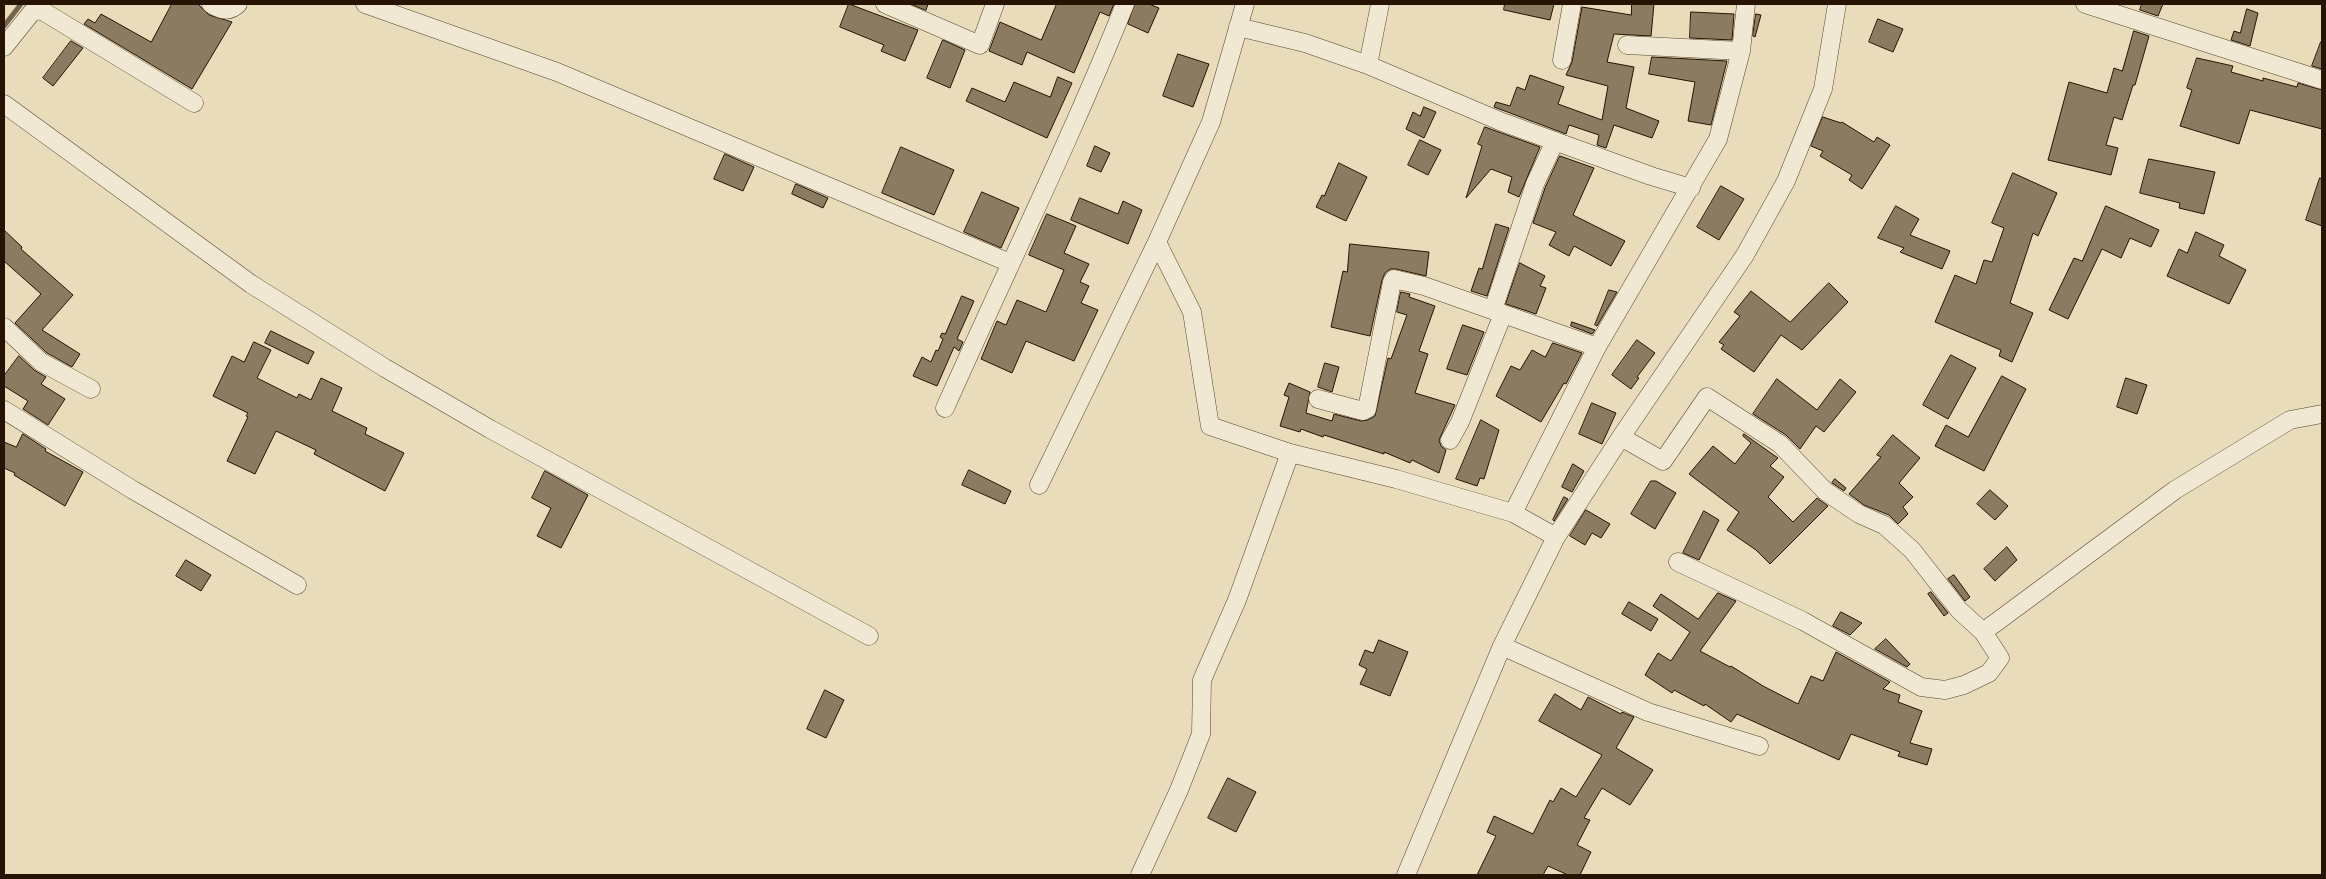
<!DOCTYPE html>
<style>
body{margin:0}
#map{position:relative;width:2326px;height:879px;overflow:hidden;background:#e8dcba;font-family:"IM FELL French Canon",serif}
canvas{display:block}
.frame{position:absolute;inset:0;border:5px solid #261301;pointer-events:none}
</style>
<div id="map">
<canvas width="2326" height="879"></canvas>
<div class="frame"></div>
</div>
<script>
const g = document.querySelector('canvas').getContext('2d');
g.lineJoin = 'round';
function stroke(path, color, width, dash) {
  g.strokeStyle = color;
  g.lineWidth = width;
  g.lineCap = dash ? 'butt' : 'round';
  g.setLineDash(dash || []);
  g.stroke(path);
}
function fillPath(path, color) {
  g.fillStyle = color;
  g.fill(path, 'evenodd');
}
stroke(new Path2D(`
 M 4,26 L 21,4`), '#73634a', 5);
const building = new Path2D(`
 M 172,4 L 198,4 L 209,15 L 232,22 L 192,89 L 84,24 L 88,19 L 95,23 L 101,14 L 151,42 Z
 M 849,4 L 918,30 L 905,61 L 881,51 L 884,45 L 840,27 Z
 M 911,4 L 928,4 L 926,10 Z
 M 1057,4 L 1114,4 L 1109,16 L 1100,12 L 1074,73 L 1027,52 L 1022,65 L 989,51 L 1000,22 L 1041,40 Z
 M 1135,4 L 1149,4 L 1159,8 L 1148,33 L 1128,24 Z
 M 1505,4 L 1554,4 L 1550,20 L 1504,10 Z
 M 1632,4 L 1654,4 L 1651,36 L 1614,34 L 1607,62 L 1634,67 L 1626,108 L 1659,121 L 1652,138 L 1614,125 L 1606,148 L 1597,145 L 1599,135 L 1569,125 L 1566,134 L 1494,107 L 1496,102 L 1510,106 L 1517,87 L 1525,90 L 1530,75 L 1564,87 L 1558,104 L 1602,120 L 1608,86 L 1566,75 L 1572,62 L 1582,7 L 1631,15 Z
 M 2142,4 L 2163,4 L 2158,16 L 2140,10 Z
 M 2247,9 L 2258,13 L 2250,46 L 2231,40 L 2234,31 L 2240,33 Z
 M 1691,12 L 1734,14 L 1732,40 L 1690,38 Z
 M 1756,14 L 1761,15 L 1755,37 L 1753,36 Z
 M 1878,19 L 1903,29 L 1893,52 L 1869,42 Z
 M 2134,31 L 2149,36 L 2135,85 L 2133,85 L 2122,120 L 2114,117 L 2106,145 L 2118,148 L 2111,175 L 2048,160 L 2069,82 L 2107,93 L 2114,68 L 2122,71 Z
 M 943,40 L 965,50 L 950,88 L 927,78 Z
 M 71,41 L 83,48 L 53,86 L 43,78 Z
 M 2321,42 L 2322,42 L 2322,69 L 2312,66 Z
 M 1178,54 L 1209,64 L 1193,107 L 1163,96 Z
 M 1652,57 L 1727,61 L 1711,125 L 1688,121 L 1695,82 L 1649,74 Z
 M 2197,58 L 2233,66 L 2231,72 L 2263,81 L 2263,78 L 2297,87 L 2298,83 L 2322,90 L 2322,129 L 2250,110 L 2239,144 L 2180,126 L 2192,90 L 2187,88 Z
 M 1058,77 L 1072,83 L 1047,138 L 966,101 L 972,88 L 1005,102 L 1014,82 L 1050,97 Z
 M 1424,107 L 1436,112 L 1424,138 L 1406,129 L 1413,112 L 1420,116 Z
 M 1823,117 L 1841,123 L 1842,122 L 1874,142 L 1877,137 L 1890,145 L 1862,189 L 1849,180 L 1852,175 L 1820,156 L 1823,151 L 1811,146 Z
 M 1485,127 L 1540,147 L 1519,197 L 1508,192 L 1512,177 L 1491,169 L 1466,198 L 1482,146 L 1478,144 Z
 M 1420,140 L 1441,150 L 1428,175 L 1408,165 Z
 M 1095,146 L 1110,153 L 1101,172 L 1087,166 Z
 M 901,147 L 954,170 L 934,215 L 882,193 Z
 M 725,154 L 754,167 L 743,191 L 714,179 Z
 M 1560,156 L 1594,168 L 1573,215 L 1625,241 L 1611,266 L 1574,246 L 1569,256 L 1549,245 L 1556,232 L 1533,223 L 1545,188 Z
 M 2149,159 L 2215,172 L 2204,214 L 2179,208 L 2180,203 L 2140,193 Z
 M 1339,163 L 1367,177 L 1346,221 L 1316,207 L 1322,195 L 1324,196 Z
 M 2013,173 L 2057,193 L 2038,236 L 2033,233 L 2010,303 L 2033,313 L 2012,362 L 1999,356 L 2001,350 L 1935,322 L 1955,275 L 1976,284 L 1984,260 L 1992,262 L 2004,228 L 1992,223 Z
 M 2320,178 L 2322,179 L 2322,226 L 2306,220 Z
 M 796,184 L 828,198 L 823,208 L 792,194 Z
 M 1721,186 L 1744,199 L 1719,240 L 1697,227 Z
 M 982,192 L 1019,208 L 1001,248 L 964,232 Z
 M 1080,198 L 1118,214 L 1123,201 L 1142,210 L 1128,244 L 1071,220 Z
 M 1896,206 L 1919,219 L 1910,235 L 1950,251 L 1942,269 L 1900,252 L 1904,248 L 1878,238 Z
 M 2106,206 L 2159,230 L 2151,247 L 2130,238 L 2121,258 L 2102,249 L 2068,319 L 2049,310 L 2074,258 L 2082,261 Z
 M 1047,214 L 1076,226 L 1064,253 L 1089,264 L 1080,282 L 1089,286 L 1081,303 L 1098,310 L 1074,361 L 1026,341 L 1012,373 L 981,359 L 997,321 L 1006,325 L 1017,300 L 1046,312 L 1064,270 L 1029,255 Z
 M 1496,224 L 1509,228 L 1487,296 L 1471,291 L 1479,268 L 1482,269 Z
 M 4,230 L 22,247 L 21,249 L 73,295 L 42,330 L 80,354 L 72,367 L 47,353 L 15,323 L 41,294 L 4,261 Z
 M 2196,232 L 2224,245 L 2219,256 L 2246,270 L 2229,304 L 2167,276 L 2179,249 L 2187,253 Z
 M 1350,244 L 1429,252 L 1426,276 L 1396,269 L 1390,269 L 1385,273 L 1382,280 L 1370,336 L 1331,327 L 1343,271 L 1347,272 Z
 M 1520,263 L 1545,276 L 1540,286 L 1546,288 L 1536,314 L 1506,304 Z
 M 1829,283 L 1848,302 L 1802,350 L 1781,335 L 1754,372 L 1721,349 L 1724,345 L 1719,342 L 1740,316 L 1734,312 L 1751,291 L 1790,322 Z
 M 1609,290 L 1617,292 L 1597,326 L 1595,325 Z
 M 1401,292 L 1410,294 L 1409,297 L 1435,306 L 1419,351 L 1428,354 L 1415,393 L 1455,405 L 1439,440 L 1441,446 L 1446,450 L 1439,473 L 1412,460 L 1410,463 L 1384,452 L 1384,454 L 1324,435 L 1323,437 L 1301,429 L 1300,432 L 1280,426 L 1289,397 L 1284,395 L 1289,383 L 1310,392 L 1306,413 L 1332,421 L 1334,414 L 1361,421 L 1368,420 L 1375,416 L 1388,358 L 1391,359 L 1407,315 L 1397,312 Z
 M 962,296 L 974,301 L 957,339 L 963,342 L 959,351 L 954,347 L 937,386 L 913,376 L 922,357 L 931,362 L 936,350 L 938,351 L 943,339 L 940,337 L 942,333 L 945,334 Z
 M 1572,322 L 1595,330 L 1592,334 L 1571,326 Z
 M 1463,325 L 1484,332 L 1467,375 L 1447,369 Z
 M 271,331 L 314,352 L 308,364 L 265,343 Z
 M 1637,340 L 1655,353 L 1637,377 L 1639,378 L 1631,389 L 1612,375 Z
 M 254,342 L 271,350 L 257,378 L 297,398 L 299,394 L 311,400 L 321,378 L 342,388 L 332,411 L 367,428 L 365,434 L 404,453 L 385,491 L 314,454 L 316,450 L 276,431 L 255,474 L 227,461 L 248,417 L 246,416 L 248,413 L 213,396 L 232,356 L 244,362 Z
 M 1553,343 L 1582,353 L 1566,384 L 1564,383 L 1541,422 L 1496,396 L 1511,366 L 1520,370 L 1532,350 L 1545,357 Z
 M 1951,355 L 1976,368 L 1948,419 L 1923,405 Z
 M 19,356 L 34,370 L 46,377 L 41,384 L 65,399 L 48,425 L 23,409 L 28,401 L 4,386 L 4,376 Z
 M 1325,363 L 1339,367 L 1332,392 L 1318,387 Z
 M 2002,376 L 2026,389 L 1984,471 L 1935,446 L 1946,425 L 1968,437 Z
 M 2126,378 L 2147,385 L 2137,414 L 2117,407 Z
 M 1777,379 L 1817,410 L 1840,379 L 1856,392 L 1824,432 L 1816,426 L 1800,449 L 1786,435 L 1753,414 Z
 M 1592,403 L 1616,413 L 1602,444 L 1579,434 Z
 M 1481,420 L 1499,430 L 1484,479 L 1480,478 L 1477,486 L 1456,479 Z
 M 23,434 L 46,449 L 45,451 L 83,472 L 65,506 L 14,475 L 15,473 L 4,468 L 4,442 L 16,447 Z
 M 1744,434 L 1778,458 L 1770,466 L 1784,477 L 1768,497 L 1793,522 L 1817,498 L 1828,506 L 1770,564 L 1756,550 L 1727,530 L 1739,512 L 1689,474 L 1713,446 L 1735,464 L 1751,443 L 1743,436 Z
 M 1893,435 L 1920,458 L 1899,483 L 1913,497 L 1903,507 L 1908,514 L 1898,524 L 1889,515 L 1864,505 L 1849,494 L 1881,457 L 1877,455 Z
 M 1573,464 L 1584,471 L 1572,492 L 1562,487 Z
 M 969,470 L 1011,491 L 1005,504 L 962,485 Z
 M 545,471 L 588,495 L 561,548 L 537,536 L 551,508 L 532,498 Z
 M 1835,479 L 1846,488 L 1844,491 L 1832,483 Z
 M 1651,481 L 1656,481 L 1676,493 L 1655,529 L 1631,514 Z
 M 1990,490 L 2008,506 L 1995,520 L 1977,504 Z
 M 1564,497 L 1568,499 L 1554,521 L 1553,520 Z
 M 1586,510 L 1610,524 L 1601,538 L 1592,533 L 1585,545 L 1570,536 Z
 M 1704,511 L 1719,520 L 1699,560 L 1683,553 Z
 M 2007,547 L 2017,560 L 1995,581 L 1984,569 Z
 M 186,560 L 211,575 L 201,591 L 176,576 Z
 M 1954,575 L 1970,597 L 1965,601 L 1948,579 Z
 M 1931,592 L 1948,613 L 1944,616 L 1928,594 Z
 M 1718,593 L 1736,601 L 1700,651 L 1730,667 L 1731,666 L 1763,686 L 1798,704 L 1811,676 L 1823,681 L 1836,652 L 1890,682 L 1883,689 L 1900,695 L 1898,702 L 1922,711 L 1910,743 L 1932,749 L 1927,765 L 1898,756 L 1900,752 L 1851,734 L 1839,760 L 1737,714 L 1731,722 L 1705,704 L 1704,706 L 1674,690 L 1672,693 L 1645,675 L 1658,653 L 1671,661 L 1690,632 L 1653,606 L 1661,594 L 1698,619 Z
 M 1629,602 L 1658,619 L 1651,631 L 1622,614 Z
 M 1841,612 L 1862,623 L 1850,635 L 1833,626 Z
 M 1886,639 L 1910,664 L 1907,667 L 1875,649 Z
 M 1379,640 L 1408,652 L 1390,696 L 1360,684 L 1367,669 L 1359,665 L 1365,650 L 1373,653 Z
 M 825,690 L 844,700 L 826,738 L 807,729 Z
 M 1555,694 L 1581,710 L 1588,697 L 1621,714 L 1622,712 L 1634,717 L 1616,748 L 1653,770 L 1630,805 L 1602,788 L 1584,818 L 1590,820 L 1577,845 L 1591,852 L 1580,875 L 1568,875 L 1548,866 L 1543,875 L 1477,875 L 1496,836 L 1487,832 L 1494,816 L 1533,834 L 1550,800 L 1553,802 L 1561,788 L 1576,797 L 1602,755 L 1539,721 Z
 M 1228,778 L 1256,792 L 1236,832 L 1208,818 Z`);
fillPath(building, '#8b7c61');
stroke(building, '#261301', 1);
const minor = new Path2D(`
 M 211,4 C 221,10 229,13 238,4
 M 365,4 L 557,72 L 1010,263
 M 885,4 L 980,45 L 995,4
 M 2085,4 L 2322,80
 M 1238,27 L 1305,43 L 1368,65 L 1502,122 L 1651,176 L 1691,188
 M 1627,45 L 1741,51
 M 4,47 L 32,12 L 41,10 L 194,103
 M 1562,60 L 1572,4
 M 1368,65 L 1380,4
 M 4,104 L 251,284 L 385,368 L 490,429 L 869,636
 M 1157,242 L 1192,312 L 1210,426 L 1290,453 L 1396,479 L 1513,513 L 1556,537
 M 1493,310 L 1535,184 L 1555,141
 M 4,327 L 41,362 L 91,389
 M 1318,399 L 1363,411 L 1367,409 L 1392,282 L 1394,279 L 1424,286 L 1597,347
 M 945,408 C 1005,273 1070,141 1125,4
 M 4,410 L 133,490 L 297,585
 M 1621,437 L 1663,461 L 1707,397 L 1780,444 L 1825,491 L 1859,514 L 1884,525 L 1912,550 L 1959,610 L 1983,632 L 2000,658 L 1989,673 L 1964,685 L 1945,690 L 1921,687 L 1803,621 L 1678,562
 M 1450,440 L 1460,422 L 1503,314
 M 1039,485 L 1157,242 L 1211,122 L 1245,4
 M 1513,513 L 1597,347 L 1718,139 L 1741,51 L 1746,4
 M 1983,632 L 2175,490 L 2290,420 L 2322,414
 M 1502,646 L 1648,712 L 1759,746
 M 1140,875 L 1179,790 L 1201,734 L 1202,680 L 1237,600 L 1290,453
 M 1406,875 L 1502,646 L 1556,537 L 1621,437 L 1745,255 L 1786,181 L 1823,89 L 1837,4`);
stroke(minor, '#56452f', 19);
stroke(minor, '#f0e8d2', 18);
</script>
